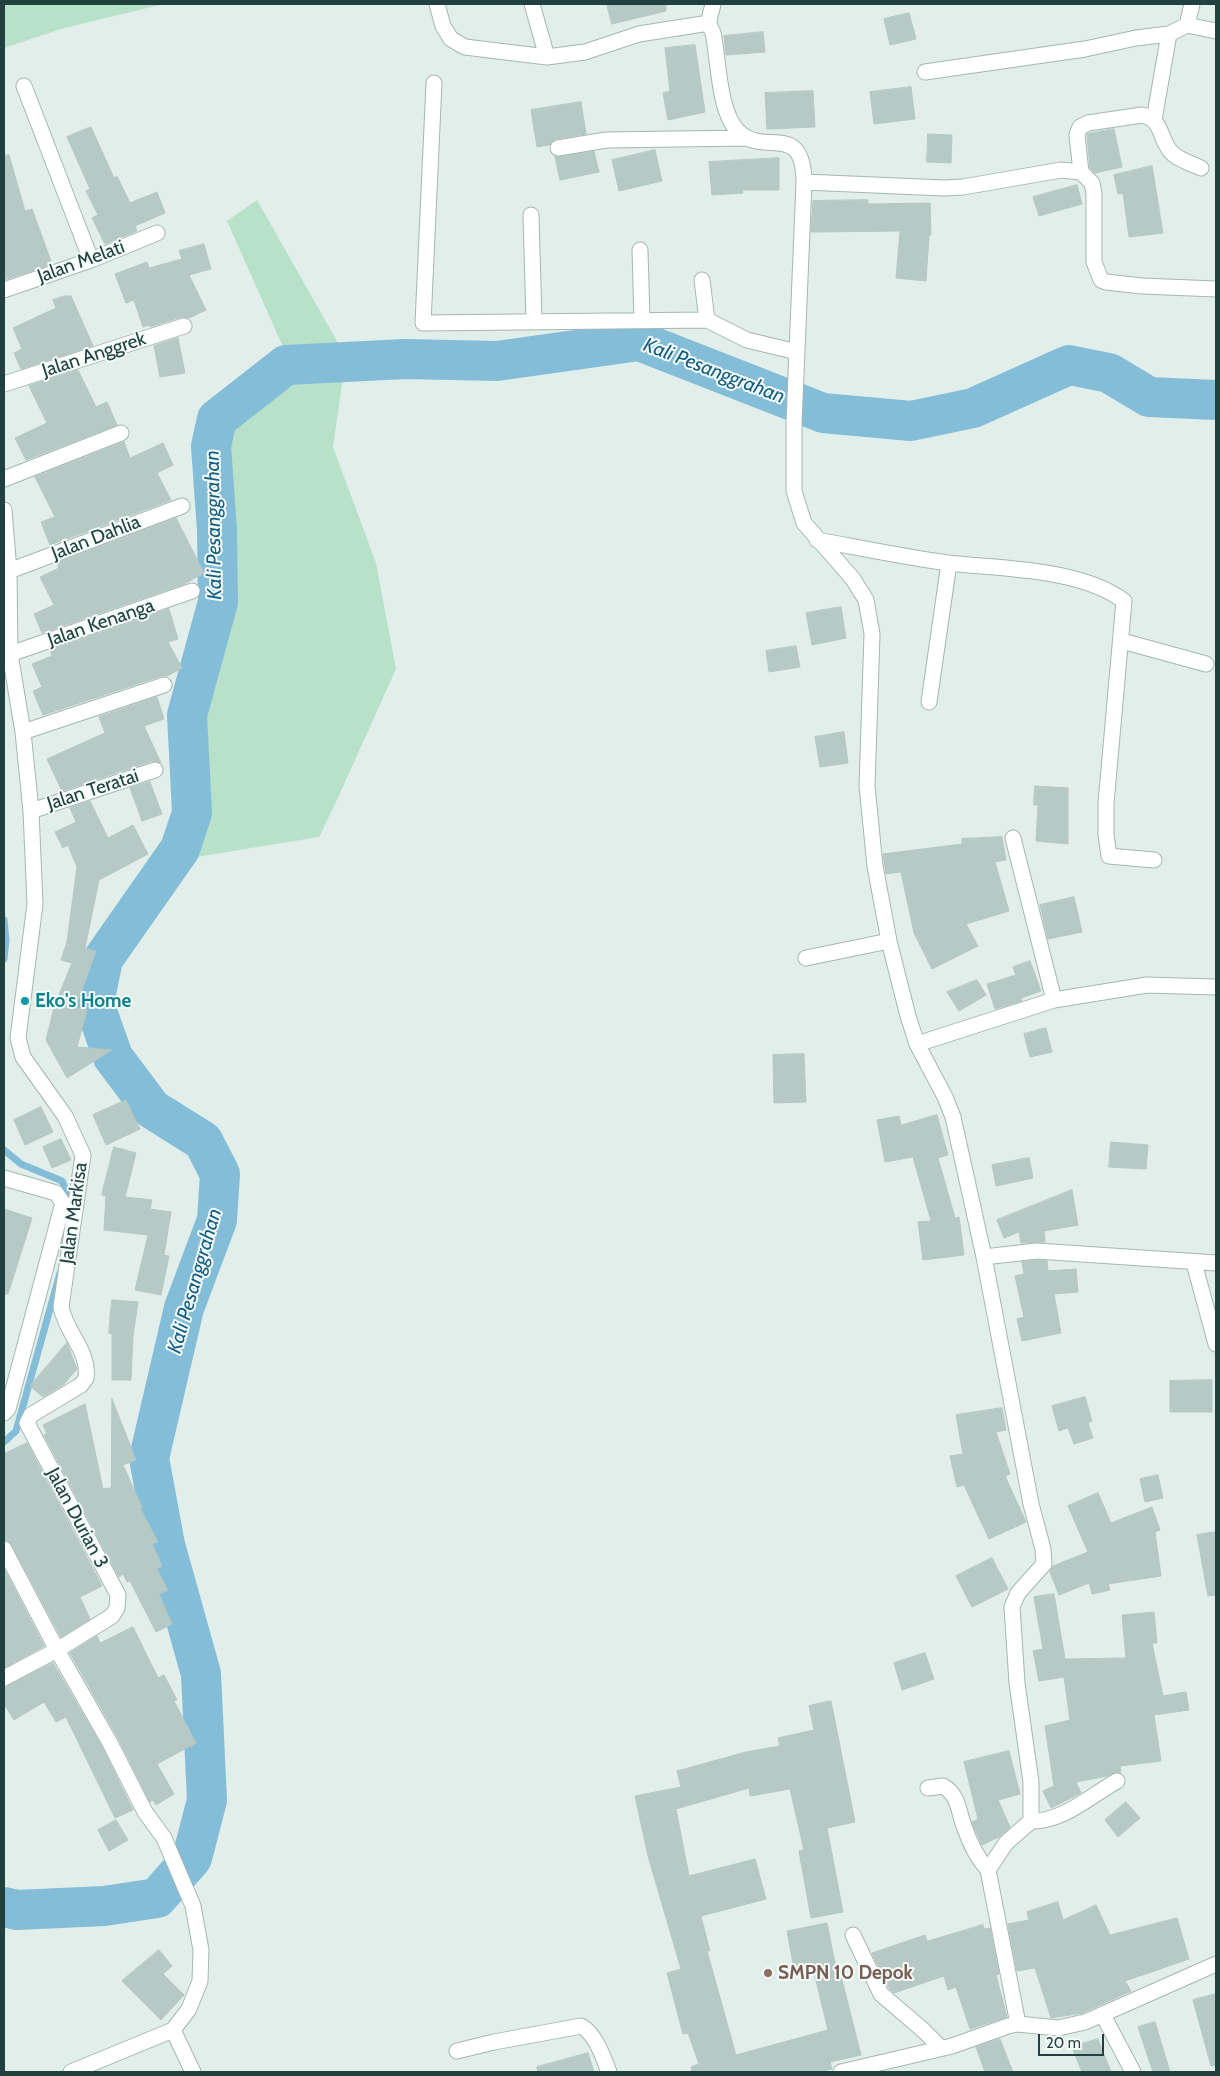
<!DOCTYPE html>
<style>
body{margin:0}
#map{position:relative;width:1220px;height:2076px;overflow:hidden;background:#e2eeea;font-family:Cabin,sans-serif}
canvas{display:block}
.frame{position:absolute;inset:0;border:5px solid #20413d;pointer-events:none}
.scale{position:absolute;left:1038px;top:2034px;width:66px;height:22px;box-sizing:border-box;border:2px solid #20413d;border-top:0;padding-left:6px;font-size:15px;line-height:18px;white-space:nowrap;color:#20413d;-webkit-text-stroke:4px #f3faf7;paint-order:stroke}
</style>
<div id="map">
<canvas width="1220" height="2076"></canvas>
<div class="frame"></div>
<div class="scale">20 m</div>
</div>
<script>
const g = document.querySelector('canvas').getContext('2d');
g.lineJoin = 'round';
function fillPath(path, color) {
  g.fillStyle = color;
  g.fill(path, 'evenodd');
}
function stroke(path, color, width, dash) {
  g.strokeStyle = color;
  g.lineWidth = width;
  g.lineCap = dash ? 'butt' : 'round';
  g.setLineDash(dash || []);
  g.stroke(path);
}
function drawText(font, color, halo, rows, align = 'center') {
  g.font = font + ' Cabin,sans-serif';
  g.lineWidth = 4;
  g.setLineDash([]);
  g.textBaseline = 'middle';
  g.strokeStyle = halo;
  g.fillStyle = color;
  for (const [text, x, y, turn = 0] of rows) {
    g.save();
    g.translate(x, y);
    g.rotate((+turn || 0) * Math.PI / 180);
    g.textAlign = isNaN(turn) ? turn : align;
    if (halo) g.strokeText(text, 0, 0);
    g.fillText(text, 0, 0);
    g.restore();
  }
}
fillPath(new Path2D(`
 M 4,4 L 164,4 L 64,28 L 4,48 Z
 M 257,200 L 346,357 L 333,447 L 376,563 L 396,669 L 336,802 L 319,837 L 172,861 L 200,812 L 183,728 L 196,661 L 219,574 L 213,460 L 232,392 L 288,358 L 227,221 Z`), '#b8e1ca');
stroke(new Path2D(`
 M 4,920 L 6,940 L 4,959
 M 4,1150 L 21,1164 L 62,1181 L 69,1197 L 68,1206
 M 4,1442 L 16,1431 L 60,1273`), '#84bdd8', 7);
stroke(new Path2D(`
 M 4,1907 L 17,1910 L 104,1906 L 157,1898 L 192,1858 L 207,1800 L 201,1674 L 165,1545 L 149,1458 L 184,1308 L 217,1220 L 220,1174 L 203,1141 L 152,1109 L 113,1057 L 94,1003 L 103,959 L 180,849 L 192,813 L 187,715 L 218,602 L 217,530 L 211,446 L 217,419 L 286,365 L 405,359 L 497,361 L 639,341 L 823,413 L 911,421 L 973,408 L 1069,365 L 1109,373 L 1149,397 L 1216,400`), '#84bdd8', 40);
const building = new Path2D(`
 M 607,4 L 666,4 L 666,11 L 612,24 Z
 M 909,13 L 916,39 L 890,45 L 884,19 Z
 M 763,32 L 765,52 L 726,55 L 724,36 Z
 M 695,45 L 705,112 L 668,120 L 663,93 L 670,91 L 665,48 Z
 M 911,87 L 915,119 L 874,124 L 870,92 Z
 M 813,91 L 815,127 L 767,129 L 765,93 Z
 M 581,102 L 586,134 L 556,139 L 549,145 L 537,147 L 531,110 Z
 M 91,127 L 114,178 L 117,176 L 130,203 L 157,192 L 165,213 L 135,226 L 137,231 L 105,244 L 92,218 L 98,215 L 86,191 L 90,189 L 67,137 Z
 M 1114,129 L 1122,167 L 1095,173 L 1090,168 L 1087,134 Z
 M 928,134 L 952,135 L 951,163 L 927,162 Z
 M 655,150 L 662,181 L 619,191 L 612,160 Z
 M 594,151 L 599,172 L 560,180 L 555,157 Z
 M 9,155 L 25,211 L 32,209 L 52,264 L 4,280 L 4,156 Z
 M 779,158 L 779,190 L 742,190 L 743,193 L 712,195 L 709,162 Z
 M 1152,166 L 1163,233 L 1129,237 L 1123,193 L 1118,194 L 1114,175 Z
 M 1077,185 L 1082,204 L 1039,216 L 1033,197 Z
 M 868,200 L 868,204 L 930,203 L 931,235 L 929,235 L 926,281 L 896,278 L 900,231 L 811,232 L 813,201 Z
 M 204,244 L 211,269 L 189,275 L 206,310 L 189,318 L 181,317 L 150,327 L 149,325 L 143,327 L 134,300 L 126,303 L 115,274 L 147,262 L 149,268 L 182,259 L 179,251 Z
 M 64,296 L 71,296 L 93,346 L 21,369 L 14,353 L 22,349 L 13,328 L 56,308 L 53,300 Z
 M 178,338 L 185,373 L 160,377 L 154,346 Z
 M 78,370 L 96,407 L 107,402 L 117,425 L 26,460 L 15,438 L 47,423 L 29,386 Z
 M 124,442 L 130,458 L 163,443 L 173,465 L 157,473 L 171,500 L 50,545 L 41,522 L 55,517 L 35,477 Z
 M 176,518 L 204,573 L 184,584 L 42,633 L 34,614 L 54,605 L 40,577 L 59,568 L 57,563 Z
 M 841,607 L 846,638 L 812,645 L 806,613 Z
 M 169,609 L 178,639 L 168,642 L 182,668 L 167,676 L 161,676 L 43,715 L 33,691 L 42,687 L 32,664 L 52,656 L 50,650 Z
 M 796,646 L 800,667 L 769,672 L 766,651 Z
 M 157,697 L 164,719 L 144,726 L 161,763 L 152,761 L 62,791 L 47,759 L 105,733 L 99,717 Z
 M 844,732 L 848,763 L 820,767 L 815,737 Z
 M 150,782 L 162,814 L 142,821 L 130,788 Z
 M 1035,786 L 1068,788 L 1068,844 L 1036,841 L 1038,805 L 1034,805 Z
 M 90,801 L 108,838 L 133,825 L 148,854 L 99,880 L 85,948 L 96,951 L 76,1007 L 87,1010 L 77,1047 L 112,1050 L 67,1078 L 46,1040 L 54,1007 L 72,963 L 61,960 L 67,942 L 77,867 L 68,845 L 63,848 L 55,832 L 76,822 L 70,808 Z
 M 1002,837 L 1006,860 L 995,862 L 1009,911 L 966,924 L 978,946 L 932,969 L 914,933 L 901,872 L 886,874 L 883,854 L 962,844 L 962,839 Z
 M 1074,897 L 1082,932 L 1048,939 L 1040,905 Z
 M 1030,961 L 1041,991 L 1021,998 L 1022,1001 L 995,1009 L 987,984 L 1016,975 L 1013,967 Z
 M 977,980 L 986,995 L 959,1011 L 947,992 Z
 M 1046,1028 L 1052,1052 L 1030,1057 L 1024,1034 Z
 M 804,1054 L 806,1102 L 774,1103 L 773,1055 Z
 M 126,1100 L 140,1129 L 106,1145 L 93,1115 Z
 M 41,1107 L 53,1132 L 25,1145 L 14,1120 Z
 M 937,1115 L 948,1155 L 938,1158 L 955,1218 L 959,1217 L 964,1255 L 923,1260 L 918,1222 L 931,1221 L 913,1157 L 885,1162 L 877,1120 L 899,1116 L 901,1125 Z
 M 61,1139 L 71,1160 L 52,1168 L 43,1147 Z
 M 1111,1142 L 1148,1145 L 1146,1169 L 1109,1167 Z
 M 114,1147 L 136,1153 L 125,1197 L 152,1200 L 150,1209 L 171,1212 L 164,1255 L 169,1256 L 161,1295 L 135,1290 L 148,1235 L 104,1230 L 106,1196 L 102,1195 Z
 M 1029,1158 L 1033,1178 L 996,1186 L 992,1165 Z
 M 1072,1190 L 1078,1225 L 1044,1231 L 1045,1242 L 1021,1243 L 1019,1232 L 1004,1238 L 997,1220 Z
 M 4,1209 L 32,1218 L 8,1294 L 4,1294 Z
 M 1037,1260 L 1047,1261 L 1048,1271 L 1076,1269 L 1078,1292 L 1054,1294 L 1061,1333 L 1022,1341 L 1017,1319 L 1024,1317 L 1015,1276 L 1024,1274 L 1022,1262 Z
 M 112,1300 L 138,1302 L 133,1336 L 131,1380 L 112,1380 L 112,1334 L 109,1333 Z
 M 67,1343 L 77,1369 L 64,1384 L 43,1397 L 30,1386 Z
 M 1212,1380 L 1212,1412 L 1170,1412 L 1170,1381 Z
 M 1085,1397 L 1092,1421 L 1088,1423 L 1093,1438 L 1074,1444 L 1068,1428 L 1059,1431 L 1052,1406 Z
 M 112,1399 L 136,1460 L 123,1465 L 142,1507 L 140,1508 L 158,1542 L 152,1544 L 162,1566 L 157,1569 L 168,1590 L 159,1594 L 172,1624 L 156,1632 L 130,1581 L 127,1582 L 123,1574 L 119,1577 L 44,1435 L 47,1433 L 43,1425 L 85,1404 L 103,1489 L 111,1488 Z
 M 1002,1408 L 1006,1430 L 996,1432 L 1010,1474 L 1005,1476 L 1026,1522 L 989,1539 L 964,1485 L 957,1487 L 950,1456 L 963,1454 L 956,1415 Z
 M 27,1443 L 102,1586 L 80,1597 L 90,1619 L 61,1637 L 12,1545 L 4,1540 L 4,1454 Z
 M 1158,1475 L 1163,1498 L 1145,1502 L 1140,1479 Z
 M 1098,1493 L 1111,1523 L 1152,1507 L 1160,1530 L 1155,1532 L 1161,1576 L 1108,1584 L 1110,1590 L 1092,1594 L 1089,1583 L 1059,1595 L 1050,1572 L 1053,1566 L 1088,1552 L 1068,1506 Z
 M 1216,1532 L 1216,1595 L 1208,1596 L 1197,1535 Z
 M 992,1558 L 1008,1589 L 972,1607 L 956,1576 Z
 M 4,1569 L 44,1646 L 4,1668 Z
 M 1054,1594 L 1065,1659 L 1126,1658 L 1122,1615 L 1154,1612 L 1157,1643 L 1152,1643 L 1163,1696 L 1186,1692 L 1189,1710 L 1154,1715 L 1161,1761 L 1120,1766 L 1121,1773 L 1116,1772 L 1107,1776 L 1076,1782 L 1081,1793 L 1051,1808 L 1043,1791 L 1054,1786 L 1045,1726 L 1070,1720 L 1064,1677 L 1039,1681 L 1033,1651 L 1043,1649 L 1034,1597 Z
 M 133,1627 L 158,1678 L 164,1675 L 177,1700 L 174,1701 L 196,1743 L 157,1764 L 174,1794 L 156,1805 L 153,1800 L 150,1802 L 118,1738 L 70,1653 L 97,1636 L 100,1643 Z
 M 925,1653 L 934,1679 L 902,1690 L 894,1663 Z
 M 53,1663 L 102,1747 L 133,1810 L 115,1818 L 66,1717 L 56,1722 L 44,1702 L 14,1720 L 4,1704 L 4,1687 Z
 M 831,1701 L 855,1822 L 827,1828 L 843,1912 L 811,1918 L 799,1851 L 804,1850 L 790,1789 L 750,1796 L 749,1788 L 676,1809 L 689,1876 L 755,1859 L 766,1899 L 701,1916 L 710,1951 L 707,1951 L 736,2055 L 828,2030 L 812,1964 L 794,1968 L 787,1931 L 827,1923 L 837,1973 L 840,1972 L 861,2055 L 830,2062 L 832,2069 L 818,2072 L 692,2072 L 691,2067 L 699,2064 L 688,2033 L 683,2034 L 667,1973 L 681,1969 L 648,1856 L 635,1796 L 681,1787 L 677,1771 L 746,1752 L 780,1746 L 778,1738 L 814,1730 L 809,1706 Z
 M 1009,1751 L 1020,1794 L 998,1800 L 1010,1827 L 999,1837 L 982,1845 L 972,1822 L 978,1819 L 964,1762 Z
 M 1126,1802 L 1140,1818 L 1118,1837 L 1105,1820 Z
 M 116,1820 L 128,1840 L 109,1851 L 98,1830 Z
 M 1058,1902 L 1063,1920 L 1096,1905 L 1110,1935 L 1177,1918 L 1189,1959 L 1125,1981 L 1131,1991 L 1082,2013 L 1051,2018 L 1035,1968 L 1017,1971 L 1008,1924 L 1029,1920 L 1027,1912 Z
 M 983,1925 L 984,1929 L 990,1928 L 999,1974 L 996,1975 L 1007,2017 L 970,2029 L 956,1987 L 948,1990 L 944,1976 L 894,1993 L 889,1988 L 872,1953 L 925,1935 L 927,1941 Z
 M 159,1950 L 172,1966 L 163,1974 L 184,1995 L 161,2020 L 122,1981 Z
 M 1216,1994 L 1216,2065 L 1211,2066 L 1193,2000 Z
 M 1155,2022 L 1170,2072 L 1153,2072 L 1138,2027 Z
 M 1000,2039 L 1013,2072 L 985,2072 L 976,2047 Z
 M 1098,2039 L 1111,2072 L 1082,2072 L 1072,2047 Z
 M 588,2053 L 594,2072 L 538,2072 L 537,2067 Z`);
fillPath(building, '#b7c9c4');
stroke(building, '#b3c8c3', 1);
const street = new Path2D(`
 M 437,4 L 443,26 L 451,39 L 465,47 L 547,57 L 585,52 L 639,34 L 709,23
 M 532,4 L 547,57
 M 713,4 C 712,10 709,17 709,23 C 709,26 712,30 713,33 C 719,60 718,116 741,134 C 767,155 803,122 804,182 L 794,423 L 794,491 L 804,523 L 853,579 L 866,600 L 872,634 L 867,786 L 875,866 L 889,941 L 908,1016 L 917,1044 L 945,1097 L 953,1117 L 984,1257 L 1031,1504 L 1043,1549 L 1044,1564 L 1018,1593 L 1012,1607 L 1017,1683 L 1031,1782 L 1031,1821 L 1006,1843 L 988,1870 L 1018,2024
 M 1187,25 L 1192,4
 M 925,72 L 1085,49 L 1136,38 L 1169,34 L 1187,25 L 1216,31
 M 434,83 L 423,323 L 707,320 L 747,340 L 797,352
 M 24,86 L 91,260
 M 1154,120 L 1169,34
 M 558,148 L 606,140 L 746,138
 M 1081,172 L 1077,135 L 1080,127 L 1088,123 L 1142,115 C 1164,119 1159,142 1173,154 C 1180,160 1192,164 1201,168
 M 804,182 L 944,188 L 963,187 L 1061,170 L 1081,172 L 1092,183 L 1094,194 L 1094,262 L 1101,280 L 1106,282 L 1142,286 L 1216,289
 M 531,215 L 534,321
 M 640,250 L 642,320
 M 702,280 L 707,320
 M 4,290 L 91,260 L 157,233
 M 4,384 L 184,326
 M 4,479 L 121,433
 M 4,510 L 9,571 L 10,654 L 23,732 L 31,811 L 35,904 L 18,1038 L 23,1057 L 65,1116 L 83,1155 L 61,1307 C 66,1333 90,1352 86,1378 L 81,1385 L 31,1415 L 27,1423 L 118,1595 L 117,1608 L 112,1616 L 57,1650 L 110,1743 L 145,1812 L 164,1838 L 193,1906 L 201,1950 L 200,1981 L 189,2009 L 173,2030 L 193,2072
 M 817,540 C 861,548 904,557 948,563 C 1001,569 1080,568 1124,601 L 1106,803 L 1106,834 L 1109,856 L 1154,860
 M 9,571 L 182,506
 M 1122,641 L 1206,664
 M 10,654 L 192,591
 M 929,702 L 949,563
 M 23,732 L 164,685
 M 31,811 L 155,770
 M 1013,838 L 1054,1000
 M 806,958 L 889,941
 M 917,1044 L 1054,1000 L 1147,985 L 1216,987
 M 4,1178 L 56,1193 L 63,1203 L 8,1409 L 4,1413
 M 984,1257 L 1037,1251 L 1216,1263
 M 1194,1263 L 1216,1344
 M 4,1549 L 57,1650 L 4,1678
 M 928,1788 L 943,1786 C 959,1795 958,1811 964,1826 C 969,1841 978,1859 988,1870
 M 1031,1821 C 1063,1822 1090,1796 1117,1781
 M 853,1935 L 881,1994 L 923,2030 L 941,2048
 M 1103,2015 L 1133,2072
 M 457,2051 L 494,2042 L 581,2026 C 596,2034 603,2057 609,2072
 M 71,2072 L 173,2030
 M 841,2072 L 952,2046 L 1008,2026 L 1018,2024 L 1058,2028 L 1085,2022 L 1216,1964`);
stroke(street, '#a4b7b3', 17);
stroke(street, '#fff', 15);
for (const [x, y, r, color] of [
 [25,1001,5,"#0f9aa8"],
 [768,1973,5,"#8d6e63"]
]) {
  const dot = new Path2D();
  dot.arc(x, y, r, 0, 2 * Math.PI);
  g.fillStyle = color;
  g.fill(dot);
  stroke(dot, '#f3faf7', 2);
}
drawText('19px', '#20413d', '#f3faf7', [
 ["Jalan Melati",81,262,-20],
 ["Jalan Anggrek",94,355,-18],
 ["Jalan Dahlia",96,538,-21],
 ["Jalan Kenanga",101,623,-19],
 ["Jalan Teratai",93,790,-18],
 ["Jalan Markisa",74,1213,-82],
 ["Jalan Durian 3",77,1518,62]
]);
drawText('bold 19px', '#0d838f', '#f3faf7', [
 ["Eko's Home",35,1001]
], 'left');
drawText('bold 19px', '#785e54', '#f3faf7', [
 ["SMPN 10 Depok",778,1973]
], 'left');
drawText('italic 20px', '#135e83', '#f3faf7', [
 ["Kali Pesanggrahan",714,371,21],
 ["Kali Pesanggrahan",214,525,-91],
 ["Kali Pesanggrahan",195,1281,-74]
]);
</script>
